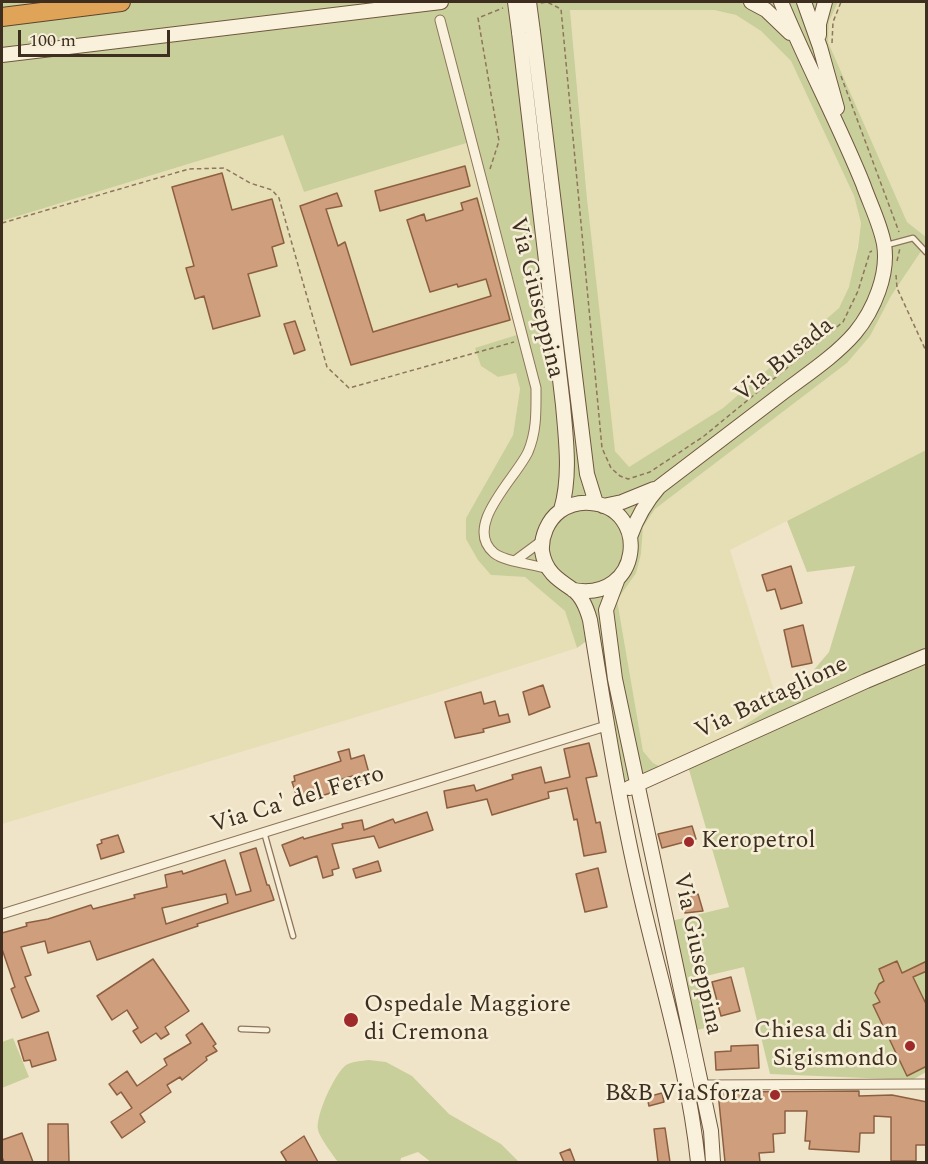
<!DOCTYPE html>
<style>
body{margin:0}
#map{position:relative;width:928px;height:1164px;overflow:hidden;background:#f0e4c8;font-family:Spectral,serif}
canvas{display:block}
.frame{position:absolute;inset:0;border:3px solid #3d2e20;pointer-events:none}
.scale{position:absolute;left:18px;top:30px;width:152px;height:27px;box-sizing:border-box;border:3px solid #3d2e20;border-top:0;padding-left:8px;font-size:18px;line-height:21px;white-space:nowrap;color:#3d2e20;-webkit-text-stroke:4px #f7eed8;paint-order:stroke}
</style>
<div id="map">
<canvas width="928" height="1164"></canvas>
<div class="frame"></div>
<div class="scale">100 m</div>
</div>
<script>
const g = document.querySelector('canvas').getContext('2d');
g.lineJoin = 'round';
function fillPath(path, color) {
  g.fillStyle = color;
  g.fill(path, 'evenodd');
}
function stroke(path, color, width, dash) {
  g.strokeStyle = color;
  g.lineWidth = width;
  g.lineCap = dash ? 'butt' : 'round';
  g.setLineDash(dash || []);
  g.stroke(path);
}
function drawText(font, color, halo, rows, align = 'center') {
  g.font = font + ' Spectral,serif';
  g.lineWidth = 5;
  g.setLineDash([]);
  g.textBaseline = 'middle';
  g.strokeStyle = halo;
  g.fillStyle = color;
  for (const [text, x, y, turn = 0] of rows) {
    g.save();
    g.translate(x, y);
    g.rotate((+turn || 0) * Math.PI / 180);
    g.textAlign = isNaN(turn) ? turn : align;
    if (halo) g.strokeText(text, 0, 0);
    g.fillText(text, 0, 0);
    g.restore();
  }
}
fillPath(new Path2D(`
 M 838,2 L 926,2 L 926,237 L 907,222 L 828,42 L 829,20 Z
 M 570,10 L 714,10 L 736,15 L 761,31 L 791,61 L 854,196 L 861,223 L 852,281 L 839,308 L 723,408 L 628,468 L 610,444 Z
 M 283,135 L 304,192 L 470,142 L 521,334 L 481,366 L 498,377 L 516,372 L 520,389 L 513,435 L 466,518 L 491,575 L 525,577 L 565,611 L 577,648 L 426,696 L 2,824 L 2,221 Z
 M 926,244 L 926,450 L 730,550 L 778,703 L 686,763 L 669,771 L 653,763 L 643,751 L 617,600 L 641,554 L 643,527 L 655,509 L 847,363 L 870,335 L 891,296 Z`), '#e6deb5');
fillPath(new Path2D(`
 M 2,2 L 838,2 L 829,21 L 828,42 L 907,222 L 926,237 L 926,244 L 891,296 L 870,336 L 847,363 L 655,509 L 643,527 L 641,554 L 636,573 L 617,600 L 643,751 L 653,763 L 669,771 L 618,792 L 592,637 L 577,648 L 565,611 L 525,577 L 491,575 L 478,560 L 466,539 L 466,518 L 513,435 L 520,389 L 516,373 L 498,377 L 481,366 L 475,348 L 520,334 L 470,142 L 304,192 L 283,135 L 2,221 ZM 570,10 L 714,10 L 736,15 L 761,31 L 791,61 L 854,196 L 861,223 L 858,247 L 849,287 L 839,308 L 723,408 L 629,467 L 615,451 L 587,198 Z
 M 926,450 L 926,1072 L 912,1080 L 770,1074 L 744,967 L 706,976 L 718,1025 L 697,1030 L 671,921 L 729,907 L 687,763 L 795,692 L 829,652 L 855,566 L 807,572 L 787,521 Z
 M 13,1038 L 29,1077 L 2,1088 L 2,1042 Z
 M 369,1060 L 386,1062 L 412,1076 L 449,1114 L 501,1144 L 519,1162 L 431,1162 L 418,1152 L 401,1158 L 400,1162 L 338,1162 C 333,1155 320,1138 318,1130 C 315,1116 335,1073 346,1065 C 353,1061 361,1061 369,1060 Z`), '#c9cf9b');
const building = new Path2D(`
 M 465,166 L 470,186 L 380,211 L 375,191 Z
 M 222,173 L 232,210 L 272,199 L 284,243 L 272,247 L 277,266 L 248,274 L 260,316 L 213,329 L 204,296 L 195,299 L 186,268 L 194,266 L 172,187 Z
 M 337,193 L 342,206 L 326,209 L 338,246 L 345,242 L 373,332 L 491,296 L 486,279 L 458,287 L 457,284 L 430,292 L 407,220 L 424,214 L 426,221 L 463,210 L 461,203 L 477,198 L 510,320 L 351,365 L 300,206 Z
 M 295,321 L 305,350 L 294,354 L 284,324 Z
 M 791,566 L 802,603 L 781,609 L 775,589 L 767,591 L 762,575 Z
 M 803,625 L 812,663 L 792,667 L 784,630 Z
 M 543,685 L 550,707 L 529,715 L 523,692 Z
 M 481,692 L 484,704 L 495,701 L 499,716 L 508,714 L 510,722 L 483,729 L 484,732 L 455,738 L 445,702 Z
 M 589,743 L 597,776 L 586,778 L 596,823 L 600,822 L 606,852 L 584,856 L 577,819 L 574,820 L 567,788 L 548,792 L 549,798 L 492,815 L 487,799 L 447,808 L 444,791 L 474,785 L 476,791 L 513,779 L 512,775 L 541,767 L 545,783 L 570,777 L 564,749 Z
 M 349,749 L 351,759 L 364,755 L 370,777 L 358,781 L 356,775 L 339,780 L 340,786 L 336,787 L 337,791 L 305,801 L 303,795 L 297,797 L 292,782 L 295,781 L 294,776 L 341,761 L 338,752 Z
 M 427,812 L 433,830 L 379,848 L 374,836 L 332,844 L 339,868 L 332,870 L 333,875 L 323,878 L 317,856 L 290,866 L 282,845 L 303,837 L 304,839 L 343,828 L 342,824 L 362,820 L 364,830 L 393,819 L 395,823 Z
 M 692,826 L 696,839 L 662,848 L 658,834 Z
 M 118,835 L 124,852 L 101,859 L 97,845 L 102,843 L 101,840 Z
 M 256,848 L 267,885 L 269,885 L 274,900 L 197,924 L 198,926 L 97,960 L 90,941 L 48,953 L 45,941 L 21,947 L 31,975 L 25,977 L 39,1011 L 22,1018 L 11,989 L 15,987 L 2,949 L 2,933 L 27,926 L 26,923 L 48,919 L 91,905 L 93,909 L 135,898 L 134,895 L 167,887 L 165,875 L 182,871 L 183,874 L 225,860 L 236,895 L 251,891 L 240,853 ZM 226,894 L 228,903 L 166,924 L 162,908 Z
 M 378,861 L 381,871 L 356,878 L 353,869 Z
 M 598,868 L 607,907 L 585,912 L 576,874 Z
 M 698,894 L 703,911 L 685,913 L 681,898 Z
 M 153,959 L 189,1011 L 165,1027 L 169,1034 L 161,1039 L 156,1033 L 141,1043 L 133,1031 L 138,1028 L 127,1010 L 112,1020 L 97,996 Z
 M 897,961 L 902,973 L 927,961 L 927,971 L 913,977 L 927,1006 L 927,1066 L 907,1076 L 873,1005 L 880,1002 L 875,993 L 879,984 L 884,981 L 879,969 Z
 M 731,977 L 740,1011 L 721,1016 L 712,982 Z
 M 202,1023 L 216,1044 L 213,1046 L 217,1051 L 206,1057 L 207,1060 L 182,1080 L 180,1077 L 167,1085 L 171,1092 L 140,1114 L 145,1122 L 122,1138 L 111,1122 L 132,1108 L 121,1092 L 117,1095 L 109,1084 L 127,1071 L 137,1086 L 167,1065 L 164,1059 L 191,1043 L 186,1035 Z
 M 48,1032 L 56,1060 L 32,1067 L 30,1060 L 24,1061 L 18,1041 Z
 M 758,1045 L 759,1068 L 716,1070 L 715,1052 L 731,1051 L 731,1046 Z
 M 859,1091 L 859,1096 L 892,1095 L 927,1102 L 927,1145 L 916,1145 L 916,1161 L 891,1161 L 891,1117 L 874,1116 L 874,1133 L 860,1133 L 859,1152 L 809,1149 L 810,1141 L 805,1141 L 807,1111 L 785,1111 L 785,1133 L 773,1134 L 774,1152 L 759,1153 L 760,1162 L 725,1162 L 718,1092 Z
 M 662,1093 L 664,1102 L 649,1106 L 647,1097 Z
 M 48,1124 L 68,1124 L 69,1162 L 48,1162 Z
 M 665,1128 L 670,1162 L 658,1162 L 654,1129 Z
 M 22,1133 L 33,1162 L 4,1162 L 2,1157 L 2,1140 Z
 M 304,1136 L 318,1162 L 287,1162 L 281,1152 Z
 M 570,1149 L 575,1162 L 564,1162 L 560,1153 Z`);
fillPath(building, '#cf9f7d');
stroke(building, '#8d5f41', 1.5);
const lane = new Path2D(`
 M 887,245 L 913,238 L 926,252
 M 264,832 L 293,936
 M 241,1029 L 267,1030`);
const street = new Path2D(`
 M 440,20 L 536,388 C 536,410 537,431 528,452 C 516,478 462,526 494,553 C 505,562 533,564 548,569
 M 516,560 L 543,540
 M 2,914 L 606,726
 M 701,1085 L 926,1084`);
const secondary = new Path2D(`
 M 751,2 L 766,10 L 790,33
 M 804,2 L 820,47 L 837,108
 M 519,32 L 563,405 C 566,440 571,476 561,510
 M 533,32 L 587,474 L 596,503
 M 819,35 L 819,24 L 825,2
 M 2,55 L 441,2
 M 603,506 L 622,502 L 654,489
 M 630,537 C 637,517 645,503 659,487 C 701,455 743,423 785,391 C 809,373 836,355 855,333 C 874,310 889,274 884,244 C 880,223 870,204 863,184 C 838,122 806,63 781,2
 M 617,581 L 606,610 L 615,679 L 711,1131 L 713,1162
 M 573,590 C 642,603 651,507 590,503 C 579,502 569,505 560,511 C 548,520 541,536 542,551 C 545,571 557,579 572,589 C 581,595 587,609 590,620 C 605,714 620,808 642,901 C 662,987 689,1074 698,1162
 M 629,788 L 866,681 L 926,656`);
const highway = new Path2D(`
 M 2,17 L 121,2`);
stroke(lane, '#8d765c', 7);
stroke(street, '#8d765c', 11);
stroke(secondary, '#6f573f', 16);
stroke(highway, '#5b4430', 20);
stroke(new Path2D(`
 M 541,3 L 547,2 L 561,9 L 602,448 L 611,468 L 620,476 L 628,479 L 650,472 L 704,436 L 843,322 L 858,291 L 870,252 L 872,251
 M 832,43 L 833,22 L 841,2
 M 841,76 L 899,232
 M 490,169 L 499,141 L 478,18 L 503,8
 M 2,223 L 189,169 L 224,168 L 250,183 L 272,190 L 279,198 L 327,367 L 349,388 L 514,342
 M 897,261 L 900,248
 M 896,275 L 897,288 L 926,351`), '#8d765c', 1.5, [4.5, 3]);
stroke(lane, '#faf1dc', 4.5);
stroke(street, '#faf1dc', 9);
stroke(secondary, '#faf1dc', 14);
stroke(highway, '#e0a458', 18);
const secondaryBridge = new Path2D(`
 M 515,2 L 519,32
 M 529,2 L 533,32`);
stroke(secondaryBridge, '#6f573f', 16, []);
stroke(secondaryBridge, '#faf1dc', 14);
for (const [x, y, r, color] of [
 [689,842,6,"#9e2a2b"],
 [351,1020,8,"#9e2a2b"],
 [910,1046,6,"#9e2a2b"],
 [775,1095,6,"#9e2a2b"]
]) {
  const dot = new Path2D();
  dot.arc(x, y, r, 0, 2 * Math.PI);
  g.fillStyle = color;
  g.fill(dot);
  stroke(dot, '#f7eed8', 2);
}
drawText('24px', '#3d2e20', '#f7eed8', [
 ["Via Giuseppina",535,298,76],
 ["Via Busada",785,361,-39],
 ["Via Battaglione",772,699,-25],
 ["Via Ca' del Ferro",298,801,-17],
 ["Via Giuseppina",696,954,78]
]);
drawText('24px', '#3d2e20', '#f7eed8', [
 ["Keropetrol",701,842],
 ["Ospedale Maggiore",364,1006],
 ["di Cremona",364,1034],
 ["Chiesa di San",898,1032,"right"],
 ["Sigismondo",898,1060,"right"],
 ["B&B ViaSforza",763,1095,"right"]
], 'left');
</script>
